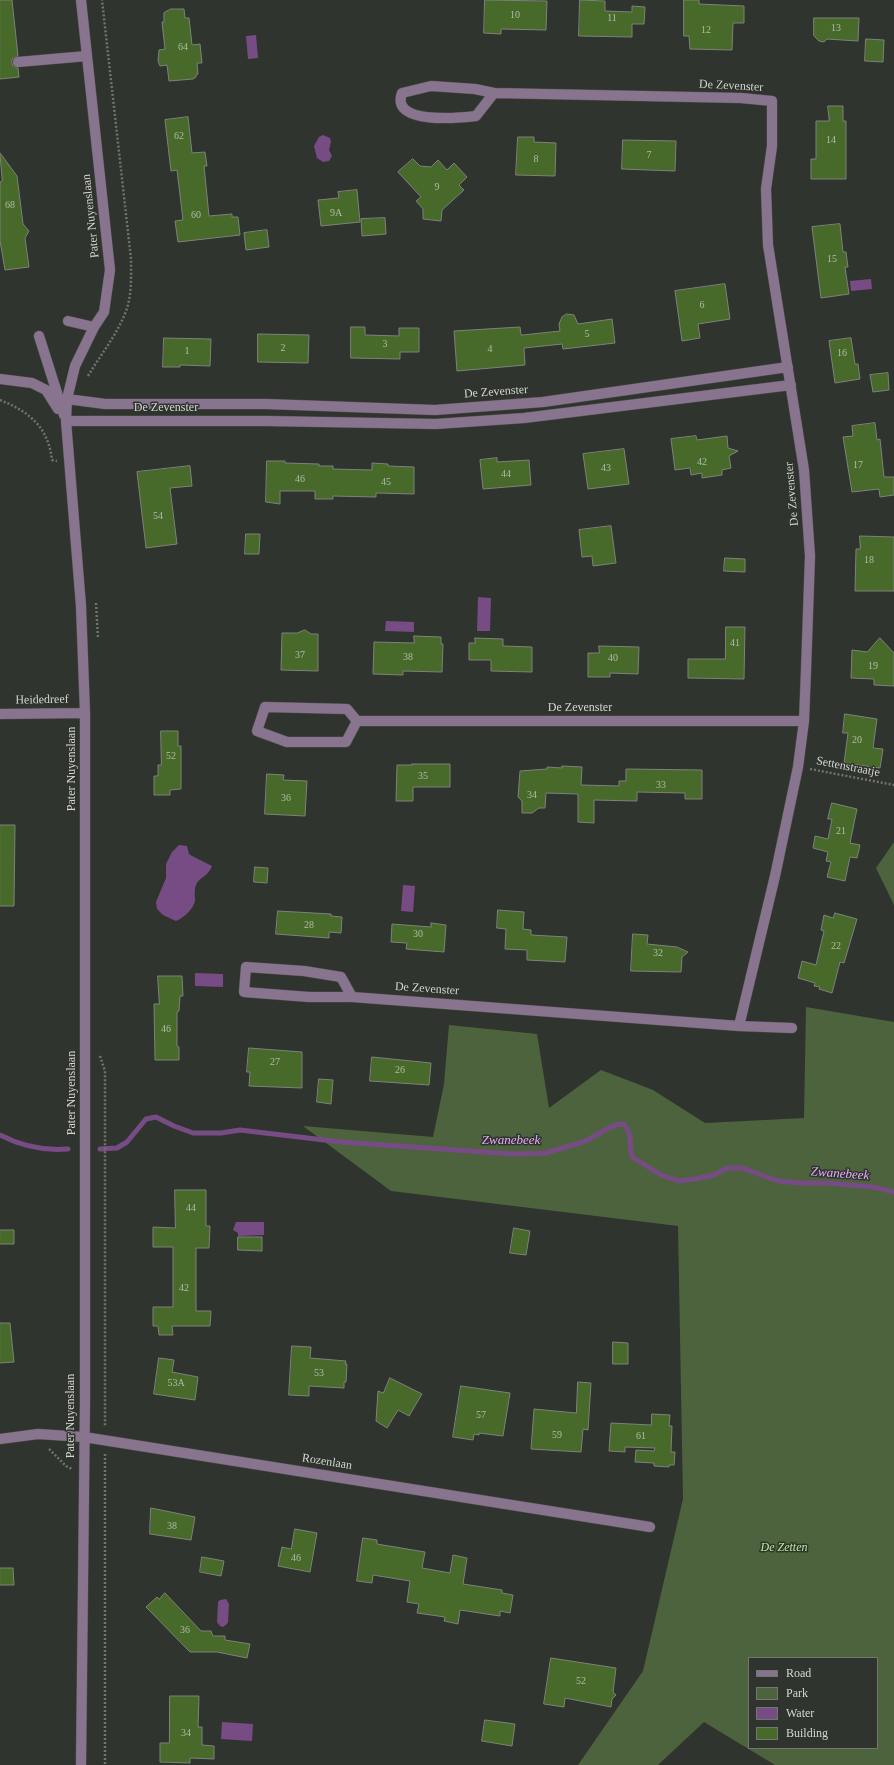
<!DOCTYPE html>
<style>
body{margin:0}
#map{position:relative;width:894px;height:1765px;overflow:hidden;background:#30342e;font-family:Georgia,serif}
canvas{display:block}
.legend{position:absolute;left:748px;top:1657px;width:130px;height:92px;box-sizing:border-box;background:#30342e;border:1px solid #727570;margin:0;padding:5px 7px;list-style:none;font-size:12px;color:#d4d6d2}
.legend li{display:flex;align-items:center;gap:8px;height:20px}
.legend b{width:20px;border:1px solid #727570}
</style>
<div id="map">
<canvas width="894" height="1765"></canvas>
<ul class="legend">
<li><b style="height:5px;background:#88748e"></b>Road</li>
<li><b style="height:11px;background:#4d633d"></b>Park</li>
<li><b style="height:11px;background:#774c84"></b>Water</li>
<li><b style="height:11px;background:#47692a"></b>Building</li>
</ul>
</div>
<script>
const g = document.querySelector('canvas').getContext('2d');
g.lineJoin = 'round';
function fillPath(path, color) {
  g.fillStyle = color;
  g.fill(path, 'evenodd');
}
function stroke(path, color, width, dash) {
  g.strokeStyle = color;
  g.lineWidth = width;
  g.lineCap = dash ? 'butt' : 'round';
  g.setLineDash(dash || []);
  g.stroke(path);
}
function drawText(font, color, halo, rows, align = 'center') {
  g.font = font + ' Georgia,serif';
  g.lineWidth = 3;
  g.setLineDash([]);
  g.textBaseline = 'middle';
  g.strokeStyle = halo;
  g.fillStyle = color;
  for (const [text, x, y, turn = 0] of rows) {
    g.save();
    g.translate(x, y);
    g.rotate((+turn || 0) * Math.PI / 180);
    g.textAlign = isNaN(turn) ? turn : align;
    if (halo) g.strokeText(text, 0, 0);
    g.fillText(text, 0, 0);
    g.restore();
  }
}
fillPath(new Path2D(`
 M 894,842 L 894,905 L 876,868 Z
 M 806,1007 L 894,1022 L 894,1765 L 775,1765 L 704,1722 L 658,1765 L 578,1765 L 643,1671 L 683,1499 L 678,1226 L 391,1191 L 303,1126 L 433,1137 L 444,1084 L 449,1025 L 537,1034 L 549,1108 L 601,1070 L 653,1090 L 705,1123 L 804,1118 ZM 749,1658 L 877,1658 L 877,1748 L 749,1748 Z`), '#4d633d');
fillPath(new Path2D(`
 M 256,35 L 258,58 L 248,59 L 246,36 Z
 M 323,135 L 330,138 L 331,142 L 329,150 L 332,156 L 329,161 L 323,162 L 317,158 L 314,146 L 319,137 Z
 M 871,279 L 872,289 L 851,291 L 850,281 Z
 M 478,597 L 491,598 L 490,631 L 477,631 Z
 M 386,621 L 414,622 L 414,632 L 385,631 Z
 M 179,845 L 187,846 L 189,854 L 192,856 L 212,866 C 208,877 199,877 196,885 C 194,890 195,896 195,901 C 193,910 183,918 176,921 L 163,915 L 157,909 L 156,902 L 166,878 L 166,864 L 172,852 Z
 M 403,885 L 415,886 L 413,912 L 401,911 Z
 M 195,973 L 223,974 L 223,987 L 195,986 Z
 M 236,1222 L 264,1222 L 264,1235 L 238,1236 L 238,1233 L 233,1230 Z
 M 226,1599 L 229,1604 L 228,1622 L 227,1624 L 223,1627 L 220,1626 L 217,1622 L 218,1602 L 220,1600 Z
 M 222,1722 L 253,1724 L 252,1741 L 221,1739 Z`), '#774c84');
stroke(new Path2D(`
 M 0,1135 C 21,1146 44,1151 68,1149
 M 100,1149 L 117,1148 L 127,1142 L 146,1119 L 156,1117 L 174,1126 L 193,1133 L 221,1133 L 240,1130 L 341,1142 L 513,1154 L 545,1153 L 583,1142 L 615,1125 L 624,1124 C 634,1138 628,1142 632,1157 L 661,1175 L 679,1181 L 695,1179 L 714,1175 L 727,1168 L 742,1168 L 778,1181 L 801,1183 L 828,1183 L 873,1187 L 894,1192`), '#774c84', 5);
const building = new Path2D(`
 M 0,0 L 12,0 L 18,56 L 12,59 L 12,63 L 13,66 L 18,68 L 19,77 L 0,79 Z
 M 485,0 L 547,1 L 546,30 L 501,29 L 501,34 L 484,33 Z
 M 580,0 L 605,1 L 605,11 L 632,12 L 632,6 L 645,7 L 644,24 L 632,24 L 632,37 L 579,36 Z
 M 684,0 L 699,0 L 699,4 L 744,6 L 744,23 L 733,23 L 732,50 L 690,49 L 689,36 L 684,36 Z
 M 171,9 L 184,9 L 185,18 L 189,18 L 192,45 L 200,44 L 202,63 L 197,63 L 198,74 L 196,75 L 196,77 L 193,79 L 169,81 L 167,65 L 160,66 L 158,61 L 159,50 L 165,49 L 162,22 L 164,22 L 164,13 Z
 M 814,18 L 859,18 L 858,41 L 827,39 L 824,42 L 819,41 L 814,36 Z
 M 866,39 L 884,40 L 883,62 L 865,61 Z
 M 828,106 L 843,106 L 843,121 L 846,121 L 846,179 L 811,179 L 811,159 L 816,159 L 816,121 L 829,121 Z
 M 188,117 L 192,153 L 205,152 L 207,166 L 204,166 L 209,216 L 232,214 L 232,217 L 238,217 L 240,235 L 178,242 L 175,221 L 183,220 L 177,170 L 171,171 L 165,120 Z
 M 518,137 L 534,137 L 534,142 L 556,143 L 555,176 L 516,175 Z
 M 623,140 L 676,141 L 675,171 L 622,169 Z
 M 0,153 L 17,176 L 23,224 L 29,231 L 25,238 L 29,267 L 5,270 L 0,241 L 0,182 L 2,181 Z
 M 413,159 L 420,166 L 431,167 L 438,160 L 447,170 L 454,163 L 467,177 L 459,185 L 464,190 L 442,210 L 441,221 L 423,219 L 423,209 L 416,201 L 421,197 L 398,172 Z
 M 357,190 L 360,222 L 321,226 L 318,200 L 339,198 L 338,192 Z
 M 385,218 L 386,234 L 362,236 L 361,219 Z
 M 840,224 L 843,252 L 846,252 L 848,267 L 845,267 L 849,294 L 821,298 L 812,227 Z
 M 267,230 L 269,247 L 246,250 L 244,233 Z
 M 725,284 L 730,319 L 698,324 L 700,338 L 682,341 L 675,291 Z
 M 567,314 L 574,315 L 578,324 L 612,319 L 615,343 L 563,349 L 562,344 L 524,348 L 525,365 L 457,371 L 454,331 L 520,327 L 521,335 L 523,335 L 560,331 L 559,324 L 562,317 Z
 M 351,327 L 365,327 L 365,335 L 399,336 L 399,328 L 419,328 L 419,352 L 400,352 L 400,359 L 351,358 Z
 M 258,334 L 309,335 L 308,363 L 258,362 Z
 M 164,338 L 211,339 L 210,366 L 180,365 L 180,367 L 163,367 Z
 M 851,338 L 855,364 L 858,364 L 860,379 L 835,383 L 829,341 Z
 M 888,373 L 889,390 L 873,392 L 870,375 Z
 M 875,423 L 877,440 L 880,439 L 884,477 L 894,477 L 894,495 L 880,497 L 879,489 L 852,492 L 843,437 L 853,436 L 852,426 Z
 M 696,436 L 697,440 L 727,436 L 728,448 L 738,451 L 729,456 L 731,468 L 722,470 L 722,475 L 702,478 L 702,473 L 691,475 L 690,468 L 675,470 L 671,439 Z
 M 624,449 L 629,484 L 588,489 L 583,454 Z
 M 497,458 L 497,462 L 529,460 L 531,485 L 483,489 L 480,460 Z
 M 267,461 L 285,461 L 285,463 L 319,464 L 319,466 L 333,466 L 333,469 L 372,470 L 372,463 L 388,464 L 388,466 L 414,467 L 414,494 L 376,493 L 376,497 L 333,496 L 333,499 L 315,499 L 315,491 L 280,491 L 280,504 L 266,502 Z
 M 190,466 L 192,486 L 170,488 L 177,544 L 146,548 L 137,472 Z
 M 611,526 L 616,563 L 593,566 L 592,556 L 582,557 L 579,530 Z
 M 246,534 L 260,534 L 259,554 L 245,554 Z
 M 860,536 L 894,537 L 894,591 L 855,591 L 856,549 L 860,549 Z
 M 725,558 L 745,559 L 745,572 L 724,571 Z
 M 726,627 L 745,627 L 744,679 L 688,678 L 688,659 L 725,659 Z
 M 305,630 L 311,634 L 318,634 L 318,671 L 281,670 L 282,633 L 297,633 Z
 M 414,636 L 441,637 L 441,644 L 443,644 L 442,672 L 403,671 L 403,675 L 373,674 L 374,642 L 414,643 Z
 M 475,638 L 503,639 L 503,646 L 532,647 L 532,672 L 491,671 L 491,660 L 469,660 L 469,643 L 475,643 Z
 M 880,638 L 894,653 L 894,686 L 874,685 L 874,679 L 851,678 L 852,650 L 867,652 Z
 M 599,646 L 639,647 L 638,674 L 610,673 L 610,677 L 588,677 L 588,653 L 599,653 Z
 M 845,714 L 877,719 L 873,748 L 883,749 L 880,768 L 844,763 L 848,733 L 843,733 Z
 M 161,731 L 178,731 L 178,746 L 181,746 L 181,789 L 170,790 L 170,795 L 154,795 L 154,776 L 158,776 L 158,765 L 161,765 Z
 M 412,764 L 450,764 L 450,787 L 413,787 L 413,801 L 396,801 L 397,765 L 412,765 Z
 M 562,766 L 582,767 L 581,785 L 619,786 L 619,781 L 626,781 L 626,769 L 702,770 L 702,799 L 685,799 L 685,793 L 637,792 L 637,801 L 594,800 L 594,823 L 578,822 L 578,794 L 546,793 L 545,808 L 539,808 L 532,813 L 522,813 L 522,801 L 518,797 L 520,771 L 547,769 L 547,767 L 562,768 Z
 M 267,774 L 284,775 L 283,780 L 307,781 L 305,816 L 265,814 Z
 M 832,803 L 857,809 L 850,843 L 860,845 L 857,858 L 850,857 L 845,881 L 827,877 L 831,862 L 826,861 L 828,852 L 813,848 L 815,836 L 828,839 L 832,819 L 828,819 Z
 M 0,825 L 15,825 L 14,906 L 0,906 Z
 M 255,867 L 268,868 L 267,883 L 254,882 Z
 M 498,910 L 524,912 L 523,929 L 531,930 L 531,935 L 567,937 L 565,962 L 527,960 L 527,950 L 505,949 L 506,929 L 497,928 Z
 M 278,911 L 331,914 L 331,916 L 342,917 L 341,933 L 329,932 L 329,938 L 276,934 Z
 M 835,913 L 857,919 L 844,963 L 840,962 L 832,993 L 819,989 L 820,987 L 814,986 L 815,983 L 798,978 L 802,961 L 816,965 L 824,931 L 821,930 L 824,915 L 833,918 Z
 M 431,923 L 446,925 L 444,952 L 406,949 L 407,943 L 391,942 L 392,924 L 431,927 Z
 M 633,934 L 648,935 L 647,944 L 677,947 L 688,952 L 682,957 L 681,972 L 631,971 Z
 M 158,976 L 182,976 L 183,996 L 180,996 L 179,1011 L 177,1012 L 177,1046 L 179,1047 L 179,1060 L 155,1060 L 154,1004 L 159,1004 Z
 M 249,1048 L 302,1052 L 302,1088 L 249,1086 L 250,1072 L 247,1072 Z
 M 372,1057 L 431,1063 L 429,1085 L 370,1081 Z
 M 319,1079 L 333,1080 L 331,1104 L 317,1102 Z
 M 175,1190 L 206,1190 L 206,1226 L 210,1226 L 209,1248 L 196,1248 L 196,1311 L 211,1311 L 210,1326 L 172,1326 L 173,1335 L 159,1335 L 158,1326 L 153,1326 L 153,1307 L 173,1307 L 173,1247 L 153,1247 L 153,1227 L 175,1228 Z
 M 514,1228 L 530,1231 L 526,1255 L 510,1253 Z
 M 0,1230 L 14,1230 L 14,1244 L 0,1244 Z
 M 238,1237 L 262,1237 L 262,1251 L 238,1250 Z
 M 0,1323 L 10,1323 L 14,1362 L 0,1363 Z
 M 613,1342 L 628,1343 L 628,1364 L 613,1364 Z
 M 292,1346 L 311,1347 L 310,1358 L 346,1361 L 345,1364 L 347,1364 L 346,1382 L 344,1382 L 344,1388 L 309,1386 L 309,1396 L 289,1395 Z
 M 159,1358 L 174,1360 L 172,1372 L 198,1377 L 195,1400 L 154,1394 Z
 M 390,1378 L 422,1394 L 409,1416 L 398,1410 L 387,1428 L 376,1421 L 378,1391 L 383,1393 Z
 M 578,1382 L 591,1383 L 588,1430 L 583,1429 L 581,1452 L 531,1449 L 534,1409 L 576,1413 Z
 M 461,1386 L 510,1393 L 503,1436 L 479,1433 L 479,1435 L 474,1434 L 473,1440 L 453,1437 Z
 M 652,1414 L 670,1415 L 669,1426 L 672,1426 L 671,1452 L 675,1452 L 674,1465 L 669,1465 L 669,1467 L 654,1466 L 654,1463 L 635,1462 L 636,1450 L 654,1451 L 655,1448 L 625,1447 L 625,1452 L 609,1451 L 611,1423 L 651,1425 Z
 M 151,1508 L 195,1517 L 191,1540 L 150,1534 Z
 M 295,1529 L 317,1533 L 310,1572 L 278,1566 L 282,1547 L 291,1549 Z
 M 363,1538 L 377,1540 L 377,1544 L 425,1552 L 422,1568 L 450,1573 L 453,1555 L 467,1558 L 463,1584 L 502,1590 L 502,1593 L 513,1595 L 510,1613 L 500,1611 L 500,1616 L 460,1610 L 458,1624 L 444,1621 L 445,1617 L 417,1613 L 419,1604 L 407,1602 L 410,1581 L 373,1575 L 372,1583 L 357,1581 Z
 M 202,1557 L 224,1561 L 221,1576 L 200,1572 Z
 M 0,1568 L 13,1568 L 14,1585 L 0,1585 Z
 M 165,1593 L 201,1631 L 211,1631 L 213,1636 L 225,1636 L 225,1640 L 250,1644 L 247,1658 L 217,1652 L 190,1652 L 146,1607 L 157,1597 L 159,1599 Z
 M 551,1658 L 616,1668 L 613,1692 L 616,1695 L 612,1699 L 611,1707 L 565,1698 L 564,1707 L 544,1704 Z
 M 170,1696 L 199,1696 L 198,1727 L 202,1727 L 202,1745 L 214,1746 L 214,1759 L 190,1758 L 190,1763 L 160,1762 L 160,1743 L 169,1743 Z
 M 485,1720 L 515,1724 L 512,1746 L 482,1741 Z`);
fillPath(building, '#47692a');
stroke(building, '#7e827b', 1);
const minor = new Path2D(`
 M 18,62 L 87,56
 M 68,321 L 94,327
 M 39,336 L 64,415
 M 0,379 L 32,383 L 46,390 L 58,409
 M 67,399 L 105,404 L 266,404 L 435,410 L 543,402 L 788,367
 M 66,421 L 266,421 L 436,424 L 524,418 L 791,385
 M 265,707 L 347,709 L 357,721 L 346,742 L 287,742 L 257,731 Z
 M 0,714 L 85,713
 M 357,721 L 804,721
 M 352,997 L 341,977 L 304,971 L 246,967 L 244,992 L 309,997 L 352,997 L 739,1026 L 775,876 L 798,767 L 804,721 L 806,670 L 810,556 L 804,470 L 768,245 L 766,189 L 772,146 L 772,101 L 741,98 L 494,93 L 475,89 L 431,86 L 402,93 C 390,125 459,118 476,116 L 494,93
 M 739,1026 L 792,1028
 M 0,1439 L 38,1434 L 84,1437 L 650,1527
 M 81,1765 L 85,1401 L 85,713 L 81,606 L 66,421 L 67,399 L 75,366 L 94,327 L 104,312 L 110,270 L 81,0`);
stroke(minor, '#4e514c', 11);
stroke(new Path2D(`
 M 88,376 C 101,354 117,335 126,311 C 132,295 131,276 131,259 L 102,0
 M 0,400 C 30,412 48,427 52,460 L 57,461
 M 96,603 L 98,638
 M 810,769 L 894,785
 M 100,1056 L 105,1071 L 105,1427
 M 49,1449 L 66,1466 L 72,1469
 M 105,1454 L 105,1765`), '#70736e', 2.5, [2, 2]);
stroke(minor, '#88748e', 10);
drawText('10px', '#b1bba8', null, [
 ["10",515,15],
 ["11",612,18],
 ["13",836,28],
 ["12",706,30],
 ["64",183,47],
 ["62",179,136],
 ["14",831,140],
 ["7",649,155],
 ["8",536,159],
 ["9",437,187],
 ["68",10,205],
 ["9A",336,213],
 ["60",196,215],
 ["15",832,259],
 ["6",702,305],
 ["5",587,334],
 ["3",385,344],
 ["2",283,348],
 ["4",490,349],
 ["1",187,351],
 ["16",842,353],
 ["42",702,462],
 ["17",858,465],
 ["43",606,468],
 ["44",506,474],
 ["46",300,479],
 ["45",386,482],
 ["54",158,516],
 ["18",869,560],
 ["41",735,643],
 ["37",300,655],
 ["38",408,657],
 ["40",613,658],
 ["19",873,666],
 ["20",857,740],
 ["52",171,756],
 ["35",423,776],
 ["33",661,785],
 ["34",532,795],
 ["36",286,798],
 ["21",841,831],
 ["28",309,925],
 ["30",418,934],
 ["22",836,946],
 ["32",658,953],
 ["46",166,1029],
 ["27",275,1062],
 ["26",400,1070],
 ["44",191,1208],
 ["42",184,1288],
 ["53",319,1373],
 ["53A",176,1383],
 ["57",481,1415],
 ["59",557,1435],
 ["61",641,1436],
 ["38",172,1526],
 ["46",296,1558],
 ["36",185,1630],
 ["52",581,1681],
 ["34",186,1733]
]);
drawText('12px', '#d4d6d2', '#30342e', [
 ["De Zevenster",731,86,3],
 ["Pater Nuyenslaan",91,216,-96],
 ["De Zevenster",496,392,-4],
 ["De Zevenster",166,408],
 ["De Zevenster",792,494,-95],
 ["Heidedreef",42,700,-1],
 ["De Zevenster",580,708],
 ["Settenstraatje",848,767,11],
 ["Pater Nuyenslaan",72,769,-90],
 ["De Zevenster",427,989,4],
 ["Pater Nuyenslaan",72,1093,-90],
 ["Pater Nuyenslaan",71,1416,-90],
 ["Rozenlaan",327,1462,9]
]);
drawText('italic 12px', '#baee93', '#30342e', [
 ["De Zetten",784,1548]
]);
drawText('italic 13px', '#e9aafc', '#30342e', [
 ["Zwanebeek",511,1141],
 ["Zwanebeek",840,1174,4]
]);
</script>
